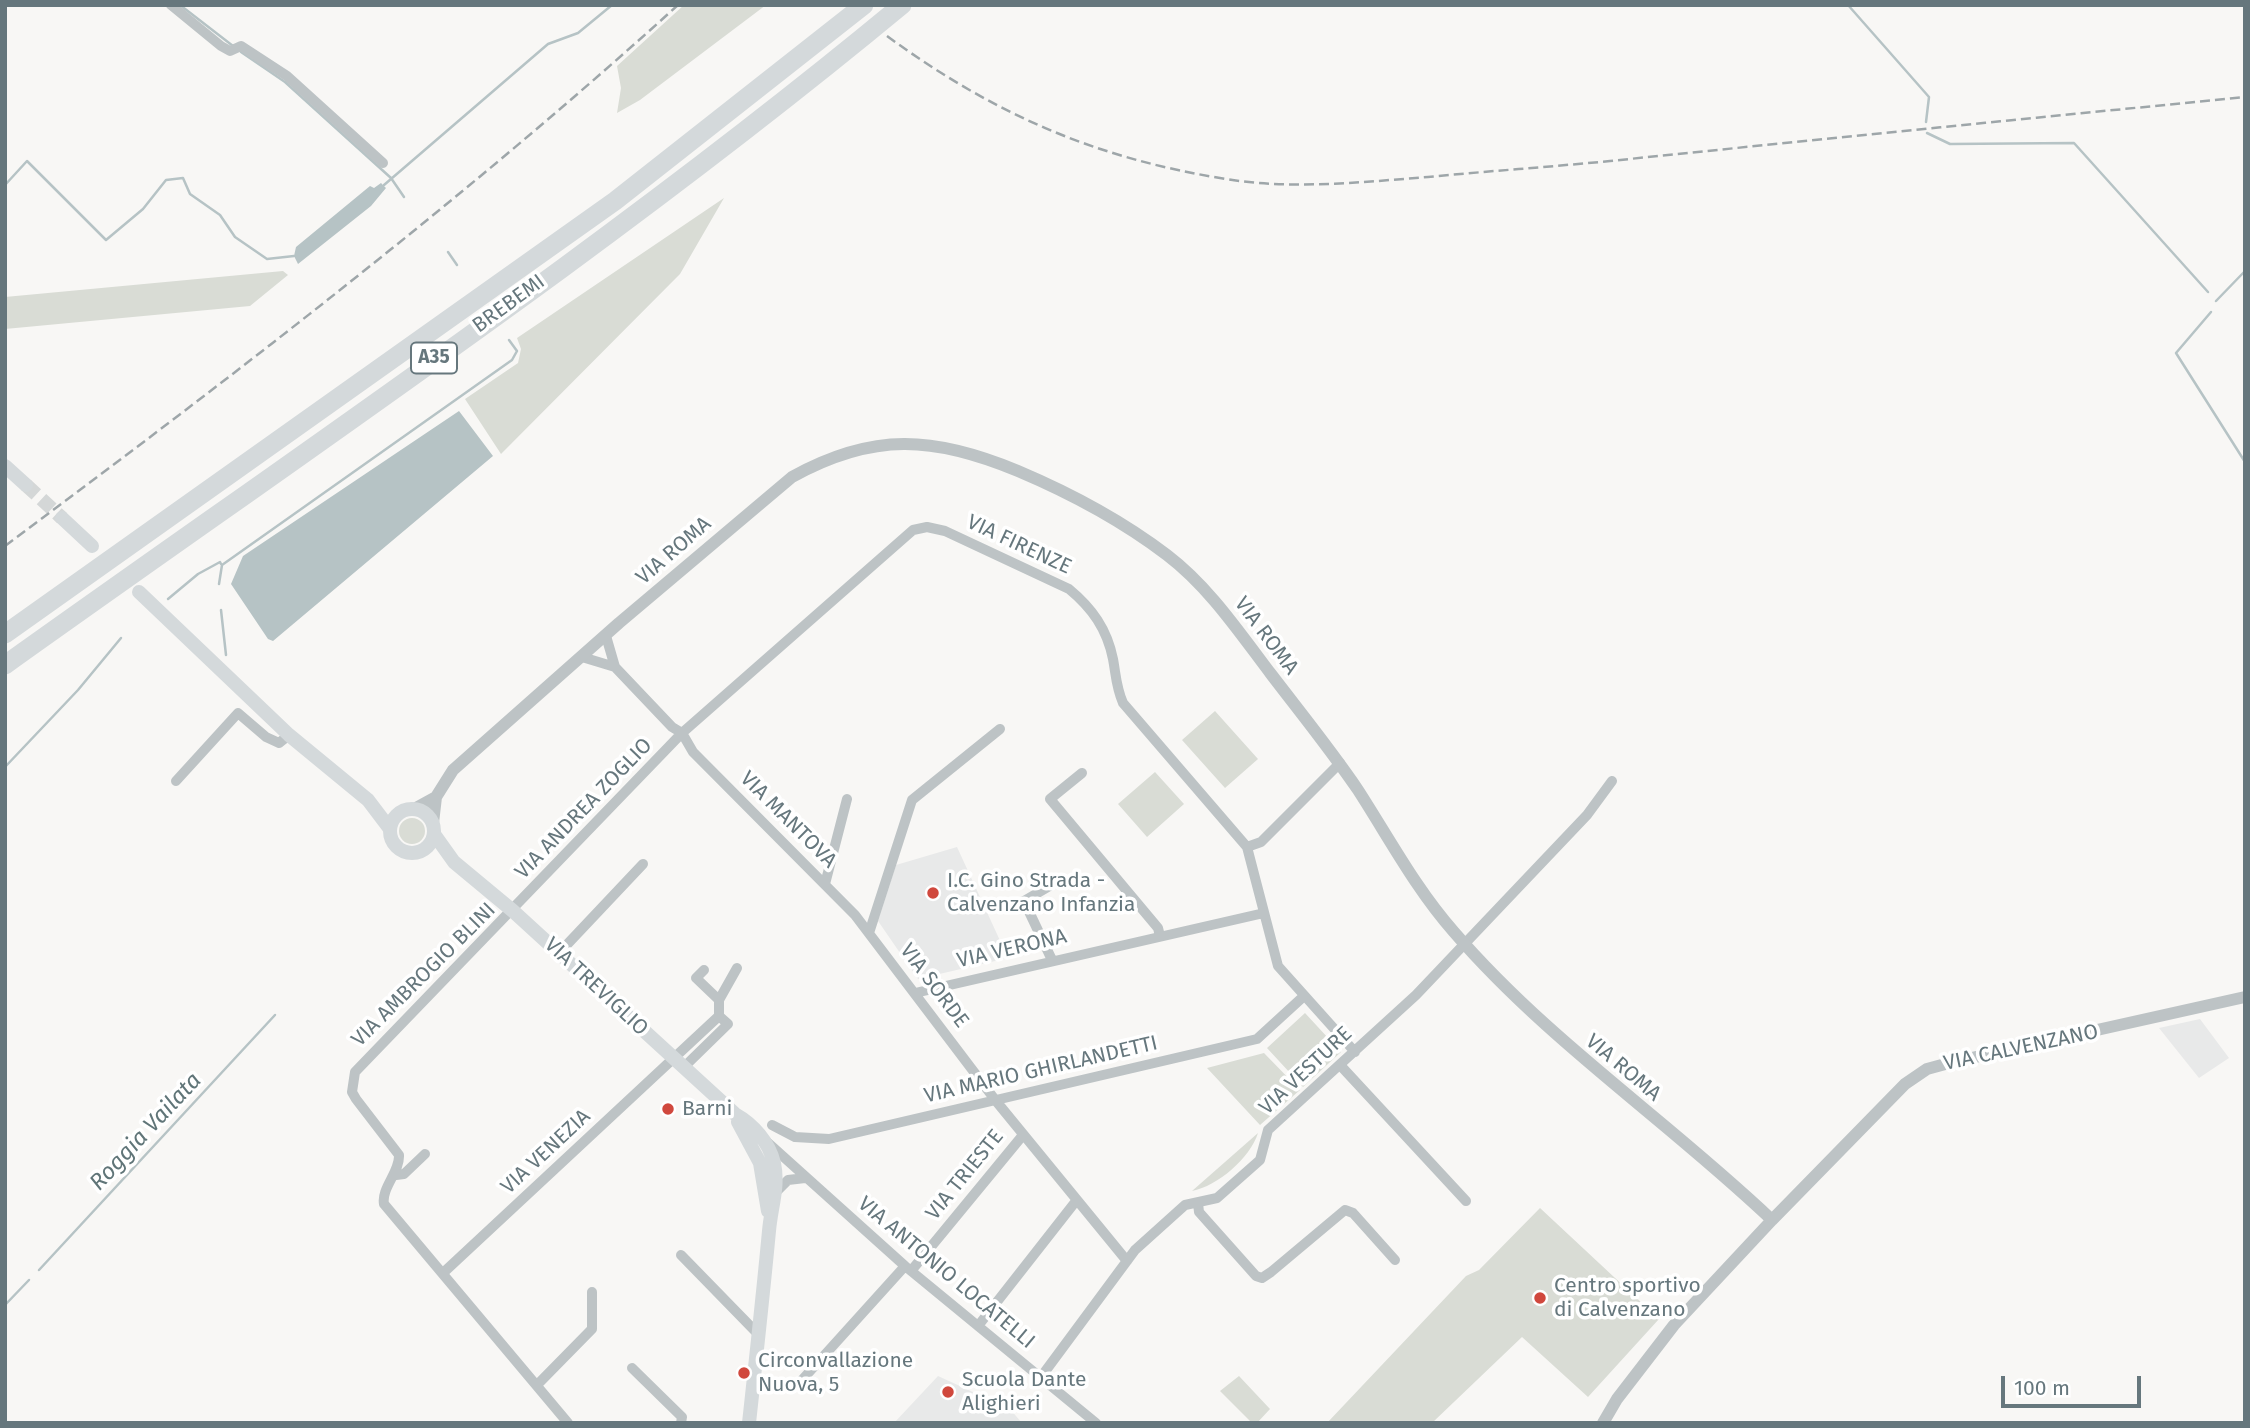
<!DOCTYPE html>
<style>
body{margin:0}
#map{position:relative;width:2250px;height:1428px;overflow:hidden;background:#f8f7f5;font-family:"Fira Sans",sans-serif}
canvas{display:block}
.frame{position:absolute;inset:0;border:7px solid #66777d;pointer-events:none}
.scale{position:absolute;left:2001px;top:1376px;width:140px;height:32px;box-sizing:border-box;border:4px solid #66777d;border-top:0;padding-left:9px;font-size:21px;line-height:24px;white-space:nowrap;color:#66777d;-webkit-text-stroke:5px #fff;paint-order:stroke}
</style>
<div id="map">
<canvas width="2250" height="1428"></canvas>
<div class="frame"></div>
<div class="scale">100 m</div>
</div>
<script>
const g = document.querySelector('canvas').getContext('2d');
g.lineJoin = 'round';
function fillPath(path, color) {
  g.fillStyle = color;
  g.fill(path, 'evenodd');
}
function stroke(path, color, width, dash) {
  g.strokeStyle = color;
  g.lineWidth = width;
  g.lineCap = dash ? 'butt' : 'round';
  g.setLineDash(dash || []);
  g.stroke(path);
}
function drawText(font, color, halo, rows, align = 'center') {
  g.font = font + ' "Fira Sans",sans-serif';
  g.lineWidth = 7;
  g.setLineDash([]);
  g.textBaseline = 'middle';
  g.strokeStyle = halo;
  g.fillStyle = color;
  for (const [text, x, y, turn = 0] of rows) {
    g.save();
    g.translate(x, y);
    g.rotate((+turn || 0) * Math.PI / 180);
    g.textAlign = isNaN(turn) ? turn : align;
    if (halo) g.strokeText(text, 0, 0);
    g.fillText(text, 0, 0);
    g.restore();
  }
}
fillPath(new Path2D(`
 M 957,847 L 1008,958 L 918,979 L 878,921 L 896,865 Z
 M 2200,1019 L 2229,1058 L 2199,1078 L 2159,1028 Z
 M 938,1376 L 1010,1409 L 1022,1423 L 894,1423 Z`), '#e8e9e9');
fillPath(new Path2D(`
 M 684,5 L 766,5 L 640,100 L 617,113 L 621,88 L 617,66 Z
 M 724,198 L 680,274 L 501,454 L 465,399 L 518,363 L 521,349 L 517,338 Z
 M 283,271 L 288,275 L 250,306 L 5,329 L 5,297 Z
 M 1215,711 L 1258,759 L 1225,788 L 1182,740 Z
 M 1155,772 L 1184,804 L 1147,837 L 1118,804 Z
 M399 831a13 13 0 1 1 26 0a13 13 0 1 1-26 0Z
 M 1305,1013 L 1341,1052 L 1303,1087 L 1267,1048 Z
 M 1264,1053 L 1300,1090 L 1260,1125 L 1207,1068 Z
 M 1258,1133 C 1250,1158 1218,1186 1192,1191 Z
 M 1540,1208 L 1659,1319 L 1588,1397 L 1522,1337 L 1432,1423 L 1327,1423 L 1466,1276 L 1479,1270 Z
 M 1239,1376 L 1270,1409 L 1257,1423 L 1252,1423 L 1220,1391 Z`), '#d9dcd5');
fillPath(new Path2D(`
 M 381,183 L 386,188 L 371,206 L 298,264 L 294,256 L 296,247 L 370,186 L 374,188 Z
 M 459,411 L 493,456 L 273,641 L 268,639 L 231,584 L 243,556 Z`), '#b6c3c5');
stroke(new Path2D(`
 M 180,5 L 233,46
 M 1848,5 L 1929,97 L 1926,122
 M 241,52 L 285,82 L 391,178 L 404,197
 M 1927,133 L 1950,144 L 2074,143 L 2208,292
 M 5,185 L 27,161 L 106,240 L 143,209 L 166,180 L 183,178 L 190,194 L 220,215 L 235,237 L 267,259 L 294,256
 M 384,185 L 548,44 L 578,33 L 612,5
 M 448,252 L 457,265
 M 2216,301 L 2245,271
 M 2211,312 L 2176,353 L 2245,462
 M 219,584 L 222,565 L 512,360 L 517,351 L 509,340
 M 168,599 L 198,574 L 220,562 L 221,564
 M 221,610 L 226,655
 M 5,767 L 78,690 L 121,638
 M 39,1270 L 275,1015
 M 5,1305 L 29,1280`), '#b6c3c5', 2.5);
stroke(new Path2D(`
 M 26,485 L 62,518`), '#d4d7d7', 14, [14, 7]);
stroke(new Path2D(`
 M 171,5 L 221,46 L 230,51 L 241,46 L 287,76 L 383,163
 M 606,636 L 615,667 L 672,727 L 682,733 L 693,752 L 855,915 L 996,1101 L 1127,1261
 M 582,657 L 615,667
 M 1082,773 L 1050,799 L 1158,928 L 1160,936
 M 176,781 L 238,713 L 266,737 L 279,743 L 289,735
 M 1247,847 L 1261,842 L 1340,763
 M 825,884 L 847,799
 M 869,933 L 912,800 L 1000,729
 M 559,953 L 643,864
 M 1052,960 L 1024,901 L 1053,884
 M 704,970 L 696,978 L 719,1000 L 719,1016
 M 915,993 L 1264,913
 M 719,1000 L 737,968
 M 1340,1065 L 1466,1201
 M 772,1125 L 795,1137 L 829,1139 L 1257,1039 L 1304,996
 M 767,1142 L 905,1266 L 1096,1423
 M 396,1175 L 404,1174 L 425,1154
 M 776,1192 L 788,1180 L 805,1178
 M 1198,1203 L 1199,1212 L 1256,1276 L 1262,1278 L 1271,1272 L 1345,1210 L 1353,1213 L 1395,1260
 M 681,1255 L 758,1334
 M 911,1271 L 1023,1135
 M 443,1273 L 719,1016 L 728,1024 L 684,1067
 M 978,1326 L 1076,1201
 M 632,1368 L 682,1417 L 681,1423
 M 1041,1377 L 1135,1250 L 1185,1205 L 1217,1198 L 1260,1160 L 1268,1130 L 1416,995 L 1587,815 L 1612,781
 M 802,1380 L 905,1266
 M 537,1385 L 592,1329 L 592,1292
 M 568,1423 L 384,1204 C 381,1188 400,1172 399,1155 L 356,1099 L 352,1092 L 355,1072 L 682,733 L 913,530 L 927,527 L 945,531 L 1069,589 C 1092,608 1107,629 1113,659 C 1116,675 1116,687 1123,703 L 1247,847 L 1278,966 L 1355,1052`), '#bdc3c5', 10);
stroke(new Path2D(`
 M 416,808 L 436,797
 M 433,823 L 436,797 L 453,770 L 619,623 L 792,477 C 873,432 934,436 1018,471 C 1070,493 1121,520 1167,555 C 1209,587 1239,632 1271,674 C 1300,712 1331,750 1358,790 C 1389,838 1416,889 1454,932 C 1548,1041 1668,1121 1772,1220
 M 1603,1423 L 1617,1399 L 1674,1325 L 1772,1220 L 1905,1084 L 1927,1069 L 1949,1063 L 2245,997`), '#bdc3c5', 12);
stroke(new Path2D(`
 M 5,466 L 26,485
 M 62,518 L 92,546
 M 139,592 L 289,735 L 368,800 L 390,829
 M390 831a22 22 0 1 1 44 0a22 22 0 1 1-44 0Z
 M 434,834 L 454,862 L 513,911 L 735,1114 C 753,1124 769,1142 774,1163 C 779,1187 771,1207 769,1231 C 763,1295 756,1359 749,1423
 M 738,1122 L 760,1163 L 768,1211`), '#d4d9db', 14);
stroke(new Path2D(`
 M 5,634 L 615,201 L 864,5
 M 5,665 C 307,449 616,242 902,5`), '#d4d9db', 19);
stroke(new Path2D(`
 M 887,36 C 994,114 1094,158 1226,179 C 1292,190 1362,182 1428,177 C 1489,171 1549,167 1610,161 C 1822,139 2033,118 2245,97
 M 5,546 C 236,374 464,199 678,5`), '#9ea6a9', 2.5, [10, 5]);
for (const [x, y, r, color] of [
 [933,893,7,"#d0483d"],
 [668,1109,7,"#d0483d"],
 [1540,1298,7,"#d0483d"],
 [744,1373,7,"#d0483d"],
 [948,1392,7,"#d0483d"]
]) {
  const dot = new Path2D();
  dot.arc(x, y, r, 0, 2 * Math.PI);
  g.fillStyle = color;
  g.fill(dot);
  stroke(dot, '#fff', 2.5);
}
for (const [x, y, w] of [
 [434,358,46]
]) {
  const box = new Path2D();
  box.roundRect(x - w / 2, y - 15.5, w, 31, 5);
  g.fillStyle = '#fff';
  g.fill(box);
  stroke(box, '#66777d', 2);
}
drawText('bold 19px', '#66777d', null, [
 ["A35",434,358]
]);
drawText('21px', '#66777d', '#fff', [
 ["BREBEMI",509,304,-36],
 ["VIA FIRENZE",1019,545,25],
 ["VIA ROMA",674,551,-41],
 ["VIA ROMA",1266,636,53],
 ["VIA ANDREA ZOGLIO",584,809,-46],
 ["VIA MANTOVA",788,820,45],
 ["VIA VERONA",1012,949,-13],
 ["VIA AMBROGIO BLINI",424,975,-45],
 ["VIA SORDE",934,986,53],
 ["VIA TREVIGLIO",596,987,43],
 ["VIA CALVENZANO",2021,1048,-12],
 ["VIA ROMA",1623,1068,40],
 ["VIA MARIO GHIRLANDETTI",1041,1070,-13],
 ["VIA VESTURE",1306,1071,-43],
 ["VIA VENEZIA",546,1152,-43],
 ["VIA TRIESTE",965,1175,-51],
 ["VIA ANTONIO LOCATELLI",946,1273,40]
]);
drawText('21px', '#66777d', '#fff', [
 ["I.C. Gino Strada -",947,881],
 ["Calvenzano Infanzia",947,905],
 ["Barni",682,1109],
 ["Centro sportivo",1554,1286],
 ["di Calvenzano",1554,1310],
 ["Circonvallazione",758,1361],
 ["Nuova, 5",758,1385],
 ["Scuola Dante",962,1380],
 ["Alighieri",962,1404]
], 'left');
drawText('italic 23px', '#607578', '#fff', [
 ["Roggia Vailata",146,1132,-47]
]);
</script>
